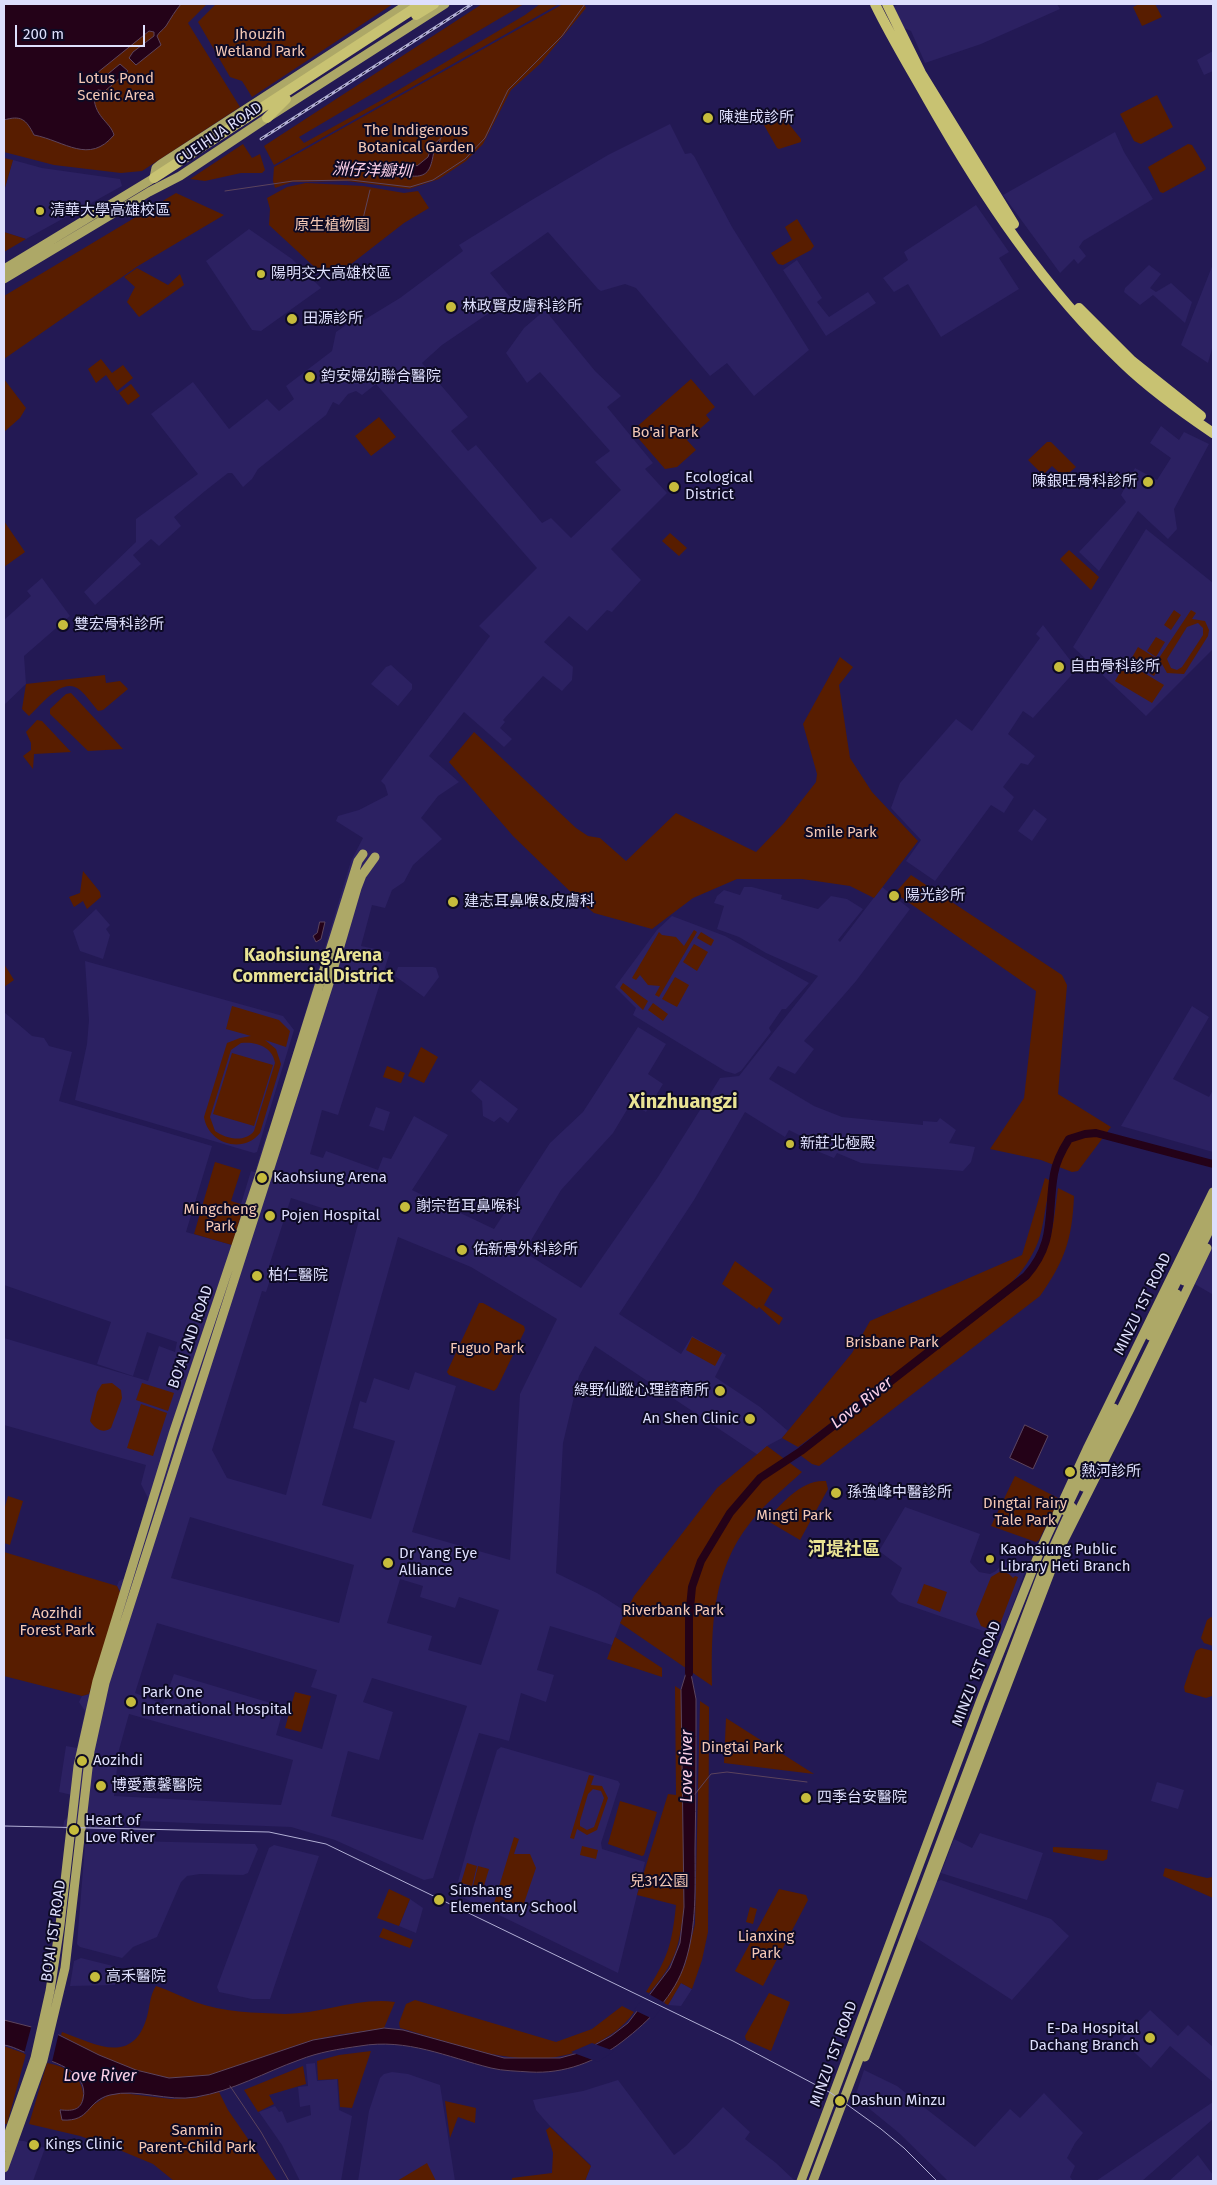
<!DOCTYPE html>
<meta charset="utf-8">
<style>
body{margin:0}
#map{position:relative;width:1217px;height:2185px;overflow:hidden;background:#231954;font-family:"Fira Sans",sans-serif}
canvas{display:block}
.frame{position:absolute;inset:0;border:5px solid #dedffd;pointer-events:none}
.scale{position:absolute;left:15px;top:25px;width:130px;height:22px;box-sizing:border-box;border:2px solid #dedffd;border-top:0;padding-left:6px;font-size:15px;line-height:18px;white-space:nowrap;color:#dedffd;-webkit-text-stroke:4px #0d0a24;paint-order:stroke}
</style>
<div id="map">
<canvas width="1217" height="2185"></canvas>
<div class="frame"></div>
<div class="scale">200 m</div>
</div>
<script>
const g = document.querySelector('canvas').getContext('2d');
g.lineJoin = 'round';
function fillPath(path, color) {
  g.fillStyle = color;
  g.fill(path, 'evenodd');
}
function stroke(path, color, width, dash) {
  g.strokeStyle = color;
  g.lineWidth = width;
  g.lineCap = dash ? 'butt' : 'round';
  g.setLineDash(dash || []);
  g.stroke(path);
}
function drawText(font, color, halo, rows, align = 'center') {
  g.font = font + ' "Fira Sans","Noto Sans TC",sans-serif';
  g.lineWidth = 4;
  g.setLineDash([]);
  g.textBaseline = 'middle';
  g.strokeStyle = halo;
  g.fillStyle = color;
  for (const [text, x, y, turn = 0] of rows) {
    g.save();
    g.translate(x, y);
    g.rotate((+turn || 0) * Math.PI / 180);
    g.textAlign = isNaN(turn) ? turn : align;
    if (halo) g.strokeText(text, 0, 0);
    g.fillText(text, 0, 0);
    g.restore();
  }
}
fillPath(new Path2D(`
 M 900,4 L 1057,4 L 1060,9 L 981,44 L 925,63 L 911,31 L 902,27 L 892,7 Z
 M 1213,51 L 1213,71 L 1204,75 L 1197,60 Z
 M 670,124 L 685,154 L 691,153 L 694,156 L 732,227 L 809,350 L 754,396 L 727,363 L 710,376 L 636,288 L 625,284 L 601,291 L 598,289 L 548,232 L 490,273 L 511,298 L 442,345 L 422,363 L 468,417 L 451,431 L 468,451 L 476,445 L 542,523 L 551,518 L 571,538 L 621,490 L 595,462 L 610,451 L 540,372 L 527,383 L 506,353 L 524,328 L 545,310 L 595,371 L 621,396 L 607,407 L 653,463 L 645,469 L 667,493 L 611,549 L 641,580 L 612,612 L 607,610 L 587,631 L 569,616 L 544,642 L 573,667 L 572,680 L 562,691 L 543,676 L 503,720 L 505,722 L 500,728 L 512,739 L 504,747 L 464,712 L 429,756 L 459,782 L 438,796 L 421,818 L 442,839 L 413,865 L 404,882 L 392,890 L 385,908 L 372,905 L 361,946 L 390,952 L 338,1115 L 322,1110 L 310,1154 L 323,1158 L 326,1151 L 378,1170 L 383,1157 L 391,1159 L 414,1116 L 448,1135 L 412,1190 L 494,1229 L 550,1143 L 583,1112 L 638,1027 L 666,1044 L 648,1074 L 663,1084 L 646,1112 L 631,1103 L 613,1133 L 561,1190 L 524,1252 L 581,1288 L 658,1177 L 720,1078 L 739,1076 L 818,976 L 766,953 L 739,937 L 717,929 L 724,906 L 714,903 L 717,896 L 724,890 L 740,895 L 744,887 L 752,887 L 782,895 L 781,899 L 818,909 L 831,896 L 847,899 L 863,909 L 838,940 L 840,942 L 882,887 L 910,909 L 856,981 L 804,1041 L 814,1049 L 795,1074 L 778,1066 L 769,1079 L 814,1106 L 842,1117 L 923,1125 L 923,1121 L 937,1122 L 940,1118 L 956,1130 L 949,1143 L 975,1147 L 971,1162 L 963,1171 L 861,1163 L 837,1153 L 834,1158 L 802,1145 L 805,1138 L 789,1130 L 785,1137 L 745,1112 L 694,1200 L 619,1314 L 681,1354 L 692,1336 L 726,1355 L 715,1377 L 760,1407 L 788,1431 L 782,1438 L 767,1446 L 758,1455 L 595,1346 L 579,1376 L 563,1443 L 556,1573 L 597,1593 L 625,1611 L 612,1645 L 550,1626 L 537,1670 L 554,1675 L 546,1702 L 521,1693 L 509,1741 L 479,1733 L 433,1878 L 424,1880 L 335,1840 L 291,1827 L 112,1820 L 110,1830 L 63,1829 L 64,1821 L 68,1817 L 72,1795 L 59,1792 L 66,1746 L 77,1748 L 85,1711 L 79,1702 L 82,1696 L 89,1694 L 121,1594 L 117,1586 L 119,1581 L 125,1578 L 148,1498 L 141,1484 L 146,1465 L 4,1425 L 4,1338 L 148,1381 L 159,1346 L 175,1352 L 177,1342 L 147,1332 L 133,1376 L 97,1364 L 111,1322 L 4,1285 L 4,1012 L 32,1036 L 44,1038 L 49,1046 L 72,1052 L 59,1101 L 212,1146 L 186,1232 L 232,1245 L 243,1205 L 241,1204 L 251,1171 L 255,1172 L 267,1132 L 269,1133 L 351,861 L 363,838 L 336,821 L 338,816 L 359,810 L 388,795 L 385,785 L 381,781 L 490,636 L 479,626 L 537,568 L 376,384 L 362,395 L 356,391 L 348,394 L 339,405 L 333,402 L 326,415 L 258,469 L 252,479 L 243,487 L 232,473 L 228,473 L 205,491 L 174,517 L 181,526 L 159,546 L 151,539 L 133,555 L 141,564 L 95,605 L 84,592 L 136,542 L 136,519 L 198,474 L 151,414 L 193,382 L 229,429 L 267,399 L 279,411 L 294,399 L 286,386 L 332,351 L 336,332 L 356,318 L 359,323 L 400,298 L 463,251 L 459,245 L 530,201 L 608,155 ZM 291,1198 L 359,1220 L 286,1495 L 227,1478 L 212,1450 L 262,1291 L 266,1292 L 274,1268 L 269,1266 ZM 398,1237 L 471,1267 L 557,1319 L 520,1394 L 510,1560 L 412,1532 L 456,1386 L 415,1372 L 409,1390 L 374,1378 L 366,1403 L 360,1401 L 353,1428 L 395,1441 L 371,1519 L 322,1505 ZM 190,1517 L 354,1565 L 339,1623 L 171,1578 ZM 400,1579 L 423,1586 L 420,1597 L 455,1608 L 459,1597 L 499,1610 L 481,1665 L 428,1650 L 432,1636 L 387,1623 ZM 157,1623 L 317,1670 L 311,1687 L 337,1695 L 322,1749 L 276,1735 L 284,1707 L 174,1674 L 163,1704 L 135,1693 ZM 372,1678 L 467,1706 L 423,1840 L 331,1816 L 348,1751 L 379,1760 L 393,1712 L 363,1702 ZM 129,1714 L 293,1760 L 281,1805 L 114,1796 L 119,1750 Z
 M 1115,132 L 1124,152 L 1153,199 L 1083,241 L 1079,247 L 1086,256 L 1078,264 L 1074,259 L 1060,273 L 1003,195 Z
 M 13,160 L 42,168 L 120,179 L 122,186 L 26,239 L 4,232 L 4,191 Z
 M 976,205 L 1009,252 L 999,258 L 1019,289 L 941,337 L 908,284 L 894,292 L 883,278 L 908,260 L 904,252 Z
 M 249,229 L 292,259 L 321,288 L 261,331 L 252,330 L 206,261 Z
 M 797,260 L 822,298 L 817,302 L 829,317 L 868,292 L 876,303 L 826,336 L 783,270 Z
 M 1213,264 L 1213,345 L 1208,363 L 1181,345 Z
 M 1149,265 L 1161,274 L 1150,288 L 1156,292 L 1171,283 L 1192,302 L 1185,323 L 1153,295 L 1140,305 L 1124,292 L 1125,288 Z
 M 1161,426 L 1179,440 L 1184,432 L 1209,444 L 1174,509 L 1177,529 L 1168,539 L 1138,511 L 1099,571 L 1079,552 L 1126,502 L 1121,495 L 1135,468 L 1157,480 L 1171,458 L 1150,443 Z
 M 1146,529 L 1213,583 L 1213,649 L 1146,716 L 1073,647 Z
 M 42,578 L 70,616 L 24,656 L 26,684 L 4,705 L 4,620 L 31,596 L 27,591 Z
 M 1043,625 L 1077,669 L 1033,718 L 1023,711 L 1008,734 L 1035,756 L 1028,765 L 1021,763 L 1003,787 L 1014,797 L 1004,813 L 991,805 L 935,881 L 906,861 L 921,840 L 891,808 L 900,783 L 956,719 L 972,731 L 1040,638 L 1036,634 Z
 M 391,665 L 412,684 L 412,689 L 398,706 L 371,684 L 386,667 Z
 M 1034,809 L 1047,819 L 1032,841 L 1018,831 Z
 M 96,909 L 110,925 L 106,929 L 110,935 L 103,959 L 80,951 L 73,931 Z
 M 672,916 L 725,936 L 809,983 L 786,1009 L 782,1009 L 769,1028 L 771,1032 L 741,1071 L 735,1074 L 725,1071 L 633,1015 L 636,1008 L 615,987 L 657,930 Z
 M 85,961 L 283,1016 L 294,1030 L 257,1152 L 254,1153 L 75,1100 L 87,1044 L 89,1020 Z
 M 398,967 L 433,967 L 436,968 L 439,977 L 424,997 L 395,976 Z
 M 1192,1006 L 1209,1017 L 1173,1079 L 1209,1097 L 1213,1090 L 1213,1152 L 1121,1126 Z
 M 480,1080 L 518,1109 L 508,1123 L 500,1117 L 494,1122 L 483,1116 L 482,1101 L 471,1091 Z
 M 376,1107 L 390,1112 L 384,1131 L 369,1126 Z
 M 1213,1243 L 1213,1292 L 1212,1294 L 1193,1283 Z
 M 905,1507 L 980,1534 L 970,1562 L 979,1572 L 990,1574 L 996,1571 L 1005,1561 L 1026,1569 L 1001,1637 L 899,1602 L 891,1594 L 902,1568 L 879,1551 Z
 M 501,1747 L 618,1781 L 620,1784 L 601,1843 L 602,1849 L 645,1862 L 618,1973 L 458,1895 L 456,1889 L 473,1828 L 497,1750 Z
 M 1157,1782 L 1184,1790 L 1178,1809 L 1151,1801 Z
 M 980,1833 L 1043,1853 L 1027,1900 L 941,1873 L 954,1839 L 972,1848 Z
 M 90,1840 L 255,1844 L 258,1849 L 248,1873 L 243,1875 L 200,1874 L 187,1876 L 181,1882 L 157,1937 L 133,1947 L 122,1958 L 80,1947 L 77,1944 L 85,1845 Z
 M 274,1845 L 319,1856 L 270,1999 L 252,1999 L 219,1992 L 217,1987 L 269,1848 Z
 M 941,1880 L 1051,1919 L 1069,1936 L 1012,2000 L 918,1939 L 916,1932 L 934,1883 Z
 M 410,1899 L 423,1908 L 416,1933 L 399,1926 Z
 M 81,1958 L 121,1968 L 115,1985 L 70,1986 L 74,1961 Z
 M 681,1983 L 692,1989 L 681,2006 L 668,2005 Z
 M 1150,2010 L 1178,2036 L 1188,2025 L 1213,2047 L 1213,2082 L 1170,2046 L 1151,2068 L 1121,2040 Z
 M 315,2063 L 317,2081 L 337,2079 L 339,2110 L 352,2116 L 341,2181 L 300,2181 L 282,2145 L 259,2112 L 275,2106 L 279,2112 L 282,2111 L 287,2123 L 311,2115 L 310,2105 L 300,2107 L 298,2087 L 308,2086 L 306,2064 Z
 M 864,2070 L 897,2086 L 975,2147 L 1010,2109 L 1020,2118 L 1044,2093 L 1083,2133 L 1075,2143 L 1067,2158 L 1075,2166 L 1070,2177 L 1073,2181 L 948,2181 L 899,2133 L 855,2097 Z
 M 392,2072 L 408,2074 L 440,2085 L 455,2181 L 358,2181 L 369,2111 L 380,2078 L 384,2074 Z
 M 618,2080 L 674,2155 L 686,2146 L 723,2107 L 750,2132 L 745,2139 L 776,2163 L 795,2181 L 585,2181 L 591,2165 L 549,2125 L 536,2110 L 533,2100 L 583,2091 Z
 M 1213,2102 L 1213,2119 L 1142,2181 L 1096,2181 Z
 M 4,2140 L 24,2141 L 45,2148 L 33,2181 L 4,2181 Z
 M 1198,2155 L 1213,2175 L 1213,2181 L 1169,2181 Z`), '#2c2162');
fillPath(new Path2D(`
 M 4,4 L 207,4 L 188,23 L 240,107 L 142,171 L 121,173 L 54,165 L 4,152 Z
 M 216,4 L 393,4 L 252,97 L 242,81 L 230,77 L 198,22 Z
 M 482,4 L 524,4 L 299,137 L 304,143 L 380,101 L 525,15 L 540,4 L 559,4 L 274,165 L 264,146 Z
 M 563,4 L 584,4 L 586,8 L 541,63 L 511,90 L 483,144 L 466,161 L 439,179 L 409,189 L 347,181 L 292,182 L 275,188 L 273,181 L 274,167 Z
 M 1139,4 L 1155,4 L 1162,17 L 1142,26 L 1133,7 Z
 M 1157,95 L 1173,127 L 1141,144 L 1134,141 L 1120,114 Z
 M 776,108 L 801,139 L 801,142 L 779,149 L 777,148 L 760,118 L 761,115 Z
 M 243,144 L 252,158 L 260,154 L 265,170 L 262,173 L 241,173 L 205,181 L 190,179 Z
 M 1188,144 L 1192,145 L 1206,168 L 1205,170 L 1163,193 L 1160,192 L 1148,167 Z
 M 4,158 L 13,160 L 4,191 Z
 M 306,183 L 363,186 L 404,193 L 418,191 L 429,208 L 404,223 L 337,275 L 330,272 L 322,274 L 269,225 L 270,209 L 267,198 L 287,187 Z
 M 176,193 L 224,215 L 138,266 L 4,359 L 4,296 Z
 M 797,219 L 814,246 L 811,250 L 783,265 L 778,264 L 771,253 L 792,240 L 785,227 Z
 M 4,232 L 26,239 L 4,252 Z
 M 137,268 L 168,285 L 180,274 L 184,285 L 139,317 L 127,302 L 135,287 L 124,277 Z
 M 101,359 L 112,373 L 123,365 L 133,378 L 117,391 L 106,375 L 96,383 L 88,369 Z
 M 4,379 L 26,408 L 20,418 L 4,432 Z
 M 691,379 L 715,407 L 706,415 L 710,420 L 687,440 L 696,450 L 677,467 L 665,469 L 632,431 Z
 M 131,384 L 140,396 L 128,405 L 119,393 Z
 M 379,417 L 396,437 L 371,456 L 355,436 Z
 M 1047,442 L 1051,442 L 1076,467 L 1064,477 L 1052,466 L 1043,475 L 1028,460 Z
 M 4,521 L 25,552 L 4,567 Z
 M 670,533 L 687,548 L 679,556 L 662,541 Z
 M 1069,550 L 1099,577 L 1091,590 L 1060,559 Z
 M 1174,610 L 1181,615 L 1171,630 L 1164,625 Z
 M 1191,610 L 1196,613 L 1192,619 L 1205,621 L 1209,630 L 1208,636 L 1184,674 L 1167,673 L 1162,664 L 1154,676 L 1149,673 ZM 1198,623 L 1203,628 L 1203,635 L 1182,667 L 1177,670 L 1171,668 L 1167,659 L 1187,627 Z
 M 1156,637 L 1165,642 L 1156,657 L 1147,651 Z
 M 1138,647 L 1156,658 L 1147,672 L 1130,661 Z
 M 840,657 L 853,667 L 839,685 L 850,758 L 872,792 L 918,841 L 874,898 L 850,886 L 802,879 L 737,879 L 693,898 L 652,929 L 594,913 L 582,903 L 513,836 L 449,762 L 474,732 L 576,828 L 588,836 L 600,838 L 626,861 L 676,813 L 756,852 L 784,823 L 816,782 L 817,774 L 803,724 Z
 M 1126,662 L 1164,685 L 1152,703 L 1115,681 Z
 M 105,675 L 106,683 L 120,681 L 128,689 L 103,710 L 98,711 C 92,704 87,696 80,690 C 63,675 41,705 29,716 L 22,709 L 26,684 Z
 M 71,693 L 123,749 L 88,751 L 50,714 L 50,709 L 66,694 Z
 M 37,720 L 42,721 L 71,752 L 34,754 L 33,769 L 23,756 L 31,750 L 31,743 L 26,732 Z
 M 83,871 L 100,892 L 101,897 L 87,909 L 83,901 L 74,907 L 69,897 L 80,893 Z
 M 911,875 L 1062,975 L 1067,985 L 1058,1094 L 1111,1127 L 1078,1171 L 1072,1172 L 1041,1160 L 990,1149 L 1024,1098 L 1036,991 L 895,893 Z
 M 694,930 L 697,932 L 659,997 L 655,995 L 660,986 L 648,985 L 640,975 L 636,980 L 632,978 L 659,932 L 662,935 L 676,937 L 684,946 Z
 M 701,932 L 714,940 L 711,946 L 697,938 Z
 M 694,944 L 708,952 L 697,971 L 683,962 Z
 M 4,964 L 14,980 L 4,987 Z
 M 675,977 L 689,985 L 677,1007 L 662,999 Z
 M 623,983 L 648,1001 L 643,1010 L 620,988 Z
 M 653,1003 L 668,1014 L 663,1021 L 648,1010 Z
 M 232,1006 L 279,1020 L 290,1031 L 286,1047 L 265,1040 L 276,1049 L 281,1064 L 260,1133 C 242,1155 208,1143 204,1117 L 227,1043 L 240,1038 L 251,1036 L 226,1029 ZM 241,1043 C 256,1041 273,1047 275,1063 L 254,1131 C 245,1143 226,1139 215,1131 L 210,1117 L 231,1050 Z
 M 421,1047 L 438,1057 L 424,1083 L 408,1076 Z
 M 232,1053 L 273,1065 L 254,1126 L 213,1114 Z
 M 387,1066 L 405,1073 L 401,1083 L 383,1077 Z
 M 215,1162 L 241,1170 L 231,1201 L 244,1205 L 232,1245 L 194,1234 Z
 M 1045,1178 L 1053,1182 C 1043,1202 1046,1229 1034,1251 C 1016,1287 981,1309 951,1333 C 901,1372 849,1410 798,1447 L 782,1438 L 852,1353 L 870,1321 L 1022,1255 Z
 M 1058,1188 L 1074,1196 C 1072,1240 1065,1260 1040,1296 L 819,1466 L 812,1464 L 800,1455 L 1028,1279 C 1053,1247 1053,1226 1058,1188 Z
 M 735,1261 L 773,1289 L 764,1305 L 783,1318 L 779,1325 L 759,1307 L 757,1309 L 722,1284 Z
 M 479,1303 L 483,1303 L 524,1326 L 525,1330 L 497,1388 L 494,1391 L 449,1375 L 447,1372 Z
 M 692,1337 L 722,1353 L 715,1366 L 686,1350 Z
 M 112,1383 L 121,1390 L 122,1398 L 111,1428 C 103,1434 95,1429 90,1421 L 97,1392 L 102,1384 Z
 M 142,1383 L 174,1393 L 168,1411 L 136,1400 Z
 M 141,1404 L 167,1413 L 153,1456 L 127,1448 Z
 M 767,1446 L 802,1472 C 785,1488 764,1504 750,1523 C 712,1571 711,1627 712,1686 L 620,1623 L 634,1596 L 717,1488 Z
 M 1015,1476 L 1058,1498 L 1058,1502 L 1039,1540 L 1036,1542 L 991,1526 Z
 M 826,1481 L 828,1489 L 800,1540 L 766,1520 C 782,1504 801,1479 826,1481 Z
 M 8,1496 L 23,1501 L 10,1545 L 4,1543 L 4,1510 Z
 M 4,1552 L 117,1586 L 121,1594 L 89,1694 L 82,1696 L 4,1676 Z
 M 1001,1571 L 1009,1574 L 1013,1578 L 1015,1576 L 1018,1577 L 997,1632 L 994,1630 L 995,1627 L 986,1628 L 981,1626 L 976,1614 L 991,1577 Z
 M 924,1584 L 947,1592 L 940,1612 L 917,1603 Z
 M 1211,1617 L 1213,1618 L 1213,1646 L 1204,1643 L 1201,1638 L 1207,1620 Z
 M 615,1637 L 662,1668 L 662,1677 L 607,1659 Z
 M 1201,1648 L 1213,1651 L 1213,1692 L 1212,1696 L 1206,1698 L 1185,1692 L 1184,1687 L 1196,1651 Z
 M 675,1686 L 681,1690 L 684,1908 C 679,1947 676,1963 649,1993 L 646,1992 C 668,1958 672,1944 676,1905 L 637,1895 L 668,1794 L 676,1795 Z
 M 295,1692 L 311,1696 L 301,1732 L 285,1728 Z
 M 700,1701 L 709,1707 L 708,1932 L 702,1960 L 692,1989 L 681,1983 L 668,2005 L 664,2003 L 685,1965 L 695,1924 Z
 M 726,1718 L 814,1774 L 724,1763 Z
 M 589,1775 L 594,1776 L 591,1785 L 602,1786 L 608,1798 L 597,1830 L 587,1835 L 577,1829 L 574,1839 L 570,1838 ZM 593,1789 L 601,1791 L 604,1798 L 594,1827 L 587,1830 L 580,1826 L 580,1821 L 588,1794 Z
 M 620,1801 L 657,1812 L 644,1855 L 642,1856 L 608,1844 Z
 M 514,1837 L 519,1839 L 514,1854 L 530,1854 L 536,1868 L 522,1909 L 511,1913 L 498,1906 L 497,1912 L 492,1910 Z
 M 582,1846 L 598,1850 L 596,1859 L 580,1855 Z
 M 1053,1847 L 1108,1850 L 1107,1859 L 1103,1861 L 1053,1852 Z
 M 467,1863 L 477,1866 L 472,1886 L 461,1883 Z
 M 478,1866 L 489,1869 L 483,1889 L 473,1886 Z
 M 1165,1868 L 1207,1878 L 1213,1877 L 1213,1898 L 1163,1876 Z
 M 389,1889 L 410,1899 L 399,1926 L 377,1918 Z
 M 779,1889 L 806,1895 L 808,1900 L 763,1986 L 735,1971 Z
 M 750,1907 L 757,1909 L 753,1924 L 746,1922 Z
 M 383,1928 L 413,1940 L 410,1948 L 379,1937 Z
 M 156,1986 C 169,1990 182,1997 195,2002 C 222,2012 256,2013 285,2014 C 322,2014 358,1997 395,2002 L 384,2028 C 361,2032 336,2034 313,2040 C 266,2053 220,2082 170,2078 C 133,2075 93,2053 61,2035 L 62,2032 C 93,2043 131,2066 146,2020 C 150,2009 149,1996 156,1986 Z
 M 769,1993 L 790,2002 L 771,2051 L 746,2040 L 745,2036 Z
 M 415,2000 L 556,2042 L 592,2029 L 622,2006 L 634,2012 C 623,2028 610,2036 593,2045 C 530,2077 463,2045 400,2028 L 399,2023 L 406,2004 Z
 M 4,2046 L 26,2054 L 7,2124 L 4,2124 Z
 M 371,2051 L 352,2108 L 340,2107 L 338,2079 L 318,2080 L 317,2061 L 339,2055 Z
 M 47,2063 C 97,2071 89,2122 60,2109 L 62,2120 L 81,2117 L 93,2105 L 107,2096 L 122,2093 L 171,2099 L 195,2098 L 219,2092 L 228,2110 L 277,2181 L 174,2181 L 153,2164 L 117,2149 L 80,2136 L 29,2124 Z
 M 303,2066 L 306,2084 L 269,2095 L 274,2104 L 258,2112 L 244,2090 Z
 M 445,2101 L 476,2108 L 475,2123 L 458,2117 L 450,2138 Z
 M 550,2127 L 591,2166 L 585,2181 L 512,2181 L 512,2178 L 552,2173 L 553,2153 L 546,2130 Z
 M 427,2163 L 436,2181 L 397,2181 Z`), '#581d00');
const water = new Path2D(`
 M 4,4 L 181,4 C 175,11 171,18 166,26 C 163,30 159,32 157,36 L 161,45 L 136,65 L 129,58 L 133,52 L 154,36 L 154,32 L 149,31 L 92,77 L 92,82 L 97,83 L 120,64 L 128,71 L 105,91 L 98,90 L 94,93 C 93,117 110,121 114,135 C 89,165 65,141 34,135 C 26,119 21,115 4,120 Z
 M 441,138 C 440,143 435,146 434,151 C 431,166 430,178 411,176 L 408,170 L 414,164 L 417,166 L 428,157 L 431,148 Z
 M 320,922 L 325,922 L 321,939 L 316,942 L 313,936 L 317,933 Z
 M 1025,1425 L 1048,1436 L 1033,1469 L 1010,1458 Z
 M 689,1664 L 696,1699 C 696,1749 696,1799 695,1849 C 695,1887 697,1926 685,1963 C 675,1995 649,2021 623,2041 C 596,2062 564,2074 530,2072 C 517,2071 503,2071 491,2068 C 447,2057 407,2038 360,2046 C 339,2049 319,2052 299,2060 C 265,2072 233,2091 196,2097 C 167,2102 138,2088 110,2095 C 86,2101 91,2122 62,2120 L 60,2110 C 67,2110 80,2113 83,2099 C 90,2070 49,2060 29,2054 C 21,2051 12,2046 4,2045 L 4,2020 L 55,2033 L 99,2055 L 136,2070 L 169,2078 L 209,2075 L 313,2040 L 384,2028 L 403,2030 L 504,2058 L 560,2058 L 582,2052 L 611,2036 L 628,2023 L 670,1968 L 680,1943 L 684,1907 L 681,1690 Z`);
fillPath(water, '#240218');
stroke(water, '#5c445d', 1);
fillPath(new Path2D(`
 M 647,1993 L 665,2003 L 653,2019 L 634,2010 Z
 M 32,2024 L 59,2032 L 52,2062 L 24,2054 Z
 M 592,2043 L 614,2051 L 598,2062 L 571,2052 Z`), '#231954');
stroke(new Path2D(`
 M 225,191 L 293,181 L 351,180 L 410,187 L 433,180 L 465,159 L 485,138 L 508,90 L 562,36 L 585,4
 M 362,223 L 370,190
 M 695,1794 L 711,1774 L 727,1772 L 807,1782
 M 230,2086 L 261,2132 L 289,2181`), '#5c445d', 1);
stroke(new Path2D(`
 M 689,1673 L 689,1618 L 692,1587 L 701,1561 L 730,1513 L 760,1478 L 801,1451 L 1026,1276 C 1056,1242 1047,1215 1054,1174 C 1056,1162 1062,1150 1069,1139 L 1085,1134 L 1096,1133 L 1213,1164`), '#240218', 8);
stroke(new Path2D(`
 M 4,269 L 154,178 L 156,168 L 161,164 L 408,4
 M 4,279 L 149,192 L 180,176 L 267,118 L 445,4
 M 1184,1281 L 1213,1223
 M 1150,1336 L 1213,1208
 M 1083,1487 L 1177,1294
 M 1065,1511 L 1114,1408
 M 865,2057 L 1058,1552 L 1130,1409 L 1207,1248
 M 4,2147 L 35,2058 L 50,1991 L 60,1925 L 78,1766 L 97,1681 L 173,1434 L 260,1174 L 358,861 L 363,854
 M 4,2168 L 43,2060 L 65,1968 L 90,1751 L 105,1683 L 328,987 L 357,888 L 362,875 L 375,857
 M 801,2181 L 980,1702 L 1040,1551 L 1088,1447 L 1213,1192
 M 813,2181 L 1044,1568 L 1072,1507`), '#ada867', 9);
stroke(new Path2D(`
 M 875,4 C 891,37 910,68 928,100 C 982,195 1043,288 1124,364 C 1151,390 1182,412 1213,433
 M 887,4 L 921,73 L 1014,224
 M 416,15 L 434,4
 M 267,118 L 286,99
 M 154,178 L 421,4
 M 1079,308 L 1132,361 L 1201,416`), '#c8c272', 10);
stroke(new Path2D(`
 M 4,1826 L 269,1832 L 326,1844 L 733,2041 L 831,2093 L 881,2129 L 904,2148 L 937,2181`), '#b2b0d5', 1);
const rail = new Path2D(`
 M 261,139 L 472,4`);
stroke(rail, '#b2b0d5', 3);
stroke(rail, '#0d0a24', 1, [4]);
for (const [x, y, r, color] of [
 [708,118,6,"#c6bc3c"],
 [40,211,5,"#c6bc3c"],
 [261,274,5,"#c6bc3c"],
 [451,307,6,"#c6bc3c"],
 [292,319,6,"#c6bc3c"],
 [310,377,6,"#c6bc3c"],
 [1148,482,6,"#c6bc3c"],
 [674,487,6,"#c6bc3c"],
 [63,625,6,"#c6bc3c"],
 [1059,667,6,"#c6bc3c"],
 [894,896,6,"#c6bc3c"],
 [453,902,6,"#c6bc3c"],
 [790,1144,5,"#c6bc3c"],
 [262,1178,6,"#c6bc3c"],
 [405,1207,6,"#c6bc3c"],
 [270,1216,6,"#c6bc3c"],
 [462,1250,6,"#c6bc3c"],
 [257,1276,6,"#c6bc3c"],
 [720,1391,6,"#c6bc3c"],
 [750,1419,6,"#c6bc3c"],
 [1070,1472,6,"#c6bc3c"],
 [836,1493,6,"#c6bc3c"],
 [990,1559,5,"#c6bc3c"],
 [388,1563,6,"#c6bc3c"],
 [131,1702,6,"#c6bc3c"],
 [82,1761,6,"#c6bc3c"],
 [101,1786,6,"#c6bc3c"],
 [806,1798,6,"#c6bc3c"],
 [74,1830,6,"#c6bc3c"],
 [439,1900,6,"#c6bc3c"],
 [95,1977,6,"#c6bc3c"],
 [1150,2038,6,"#c6bc3c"],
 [840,2101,6,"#c6bc3c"],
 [34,2145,6,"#c6bc3c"]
]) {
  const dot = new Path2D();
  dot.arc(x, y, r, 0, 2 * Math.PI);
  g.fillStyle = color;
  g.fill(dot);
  stroke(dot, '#0d0a24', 2);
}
drawText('15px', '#f4c8b5', '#0d0a24', [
 ["Jhouzih",260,35],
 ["Wetland Park",260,52],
 ["Lotus Pond",116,79],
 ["Scenic Area",116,96],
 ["The Indigenous",416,131],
 ["Botanical Garden",416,148],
 ["原生植物園",332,226],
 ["Bo'ai Park",665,433],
 ["Smile Park",841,833],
 ["Mingcheng",220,1210],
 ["Park",220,1227],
 ["Brisbane Park",892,1343],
 ["Fuguo Park",487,1349],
 ["Dingtai Fairy",1025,1504],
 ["Tale Park",1025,1521],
 ["Mingti Park",794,1516],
 ["Riverbank Park",673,1611],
 ["Aozihdi",57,1614],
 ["Forest Park",57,1631],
 ["Dingtai Park",742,1748],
 ["兒31公園",659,1882],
 ["Lianxing",766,1937],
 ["Park",766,1954],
 ["Sanmin",197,2131],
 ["Parent-Child Park",197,2148]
]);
drawText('15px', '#dedffd', '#0d0a24', [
 ["陳進成診所",719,118],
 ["清華大學高雄校區",50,211],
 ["陽明交大高雄校區",271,274],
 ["林政賢皮膚科診所",462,307],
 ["田源診所",303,319],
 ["鈞安婦幼聯合醫院",321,377],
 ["Ecological",685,478],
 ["District",685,495],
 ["陳銀旺骨科診所",1137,482,"right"],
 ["雙宏骨科診所",74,625],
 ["自由骨科診所",1070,667],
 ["陽光診所",905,896],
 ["建志耳鼻喉&皮膚科",464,902],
 ["新莊北極殿",800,1144],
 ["Kaohsiung Arena",273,1178],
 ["謝宗哲耳鼻喉科",416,1207],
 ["Pojen Hospital",281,1216],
 ["佑新骨外科診所",473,1250],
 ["柏仁醫院",268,1276],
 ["綠野仙蹤心理諮商所",709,1391,"right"],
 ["An Shen Clinic",739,1419,"right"],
 ["熱河診所",1081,1472],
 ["孫強峰中醫診所",847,1493],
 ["Kaohsiung Public",1000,1550],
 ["Library Heti Branch",1000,1567],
 ["Dr Yang Eye",399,1554],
 ["Alliance",399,1571],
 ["Park One",142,1693],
 ["International Hospital",142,1710],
 ["Aozihdi",93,1761],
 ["博愛蕙馨醫院",112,1786],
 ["四季台安醫院",817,1798],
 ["Heart of",85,1821],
 ["Love River",85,1838],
 ["Sinshang",450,1891],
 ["Elementary School",450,1908],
 ["高禾醫院",106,1977],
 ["E-Da Hospital",1139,2029,"right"],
 ["Dachang Branch",1139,2046,"right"],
 ["Dashun Minzu",851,2101],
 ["Kings Clinic",45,2145]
], 'left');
drawText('15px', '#dedffd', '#0d0a24', [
 ["CUEIHUA ROAD",219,134,-34],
 ["MINZU 1ST ROAD",1143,1304,-64],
 ["BO'AI 2ND ROAD",191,1337,-71],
 ["MINZU 1ST ROAD",977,1674,-69],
 ["BO'AI 1ST ROAD",54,1931,-82],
 ["MINZU 1ST ROAD",834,2054,-70]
]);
drawText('italic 16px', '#fbd0e8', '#0d0a24', [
 ["洲仔洋瓣圳",372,171,2],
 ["Love River",862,1403,-38],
 ["Love River",688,1766,-90],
 ["Love River",100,2077]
]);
drawText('bold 18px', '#e9e394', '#0d0a24', [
 ["Kaohsiung Arena",313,956],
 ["Commercial District",313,977],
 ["河堤社區",844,1550]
]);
drawText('bold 20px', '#e9e394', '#0d0a24', [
 ["Xinzhuangzi",683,1102]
]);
</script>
